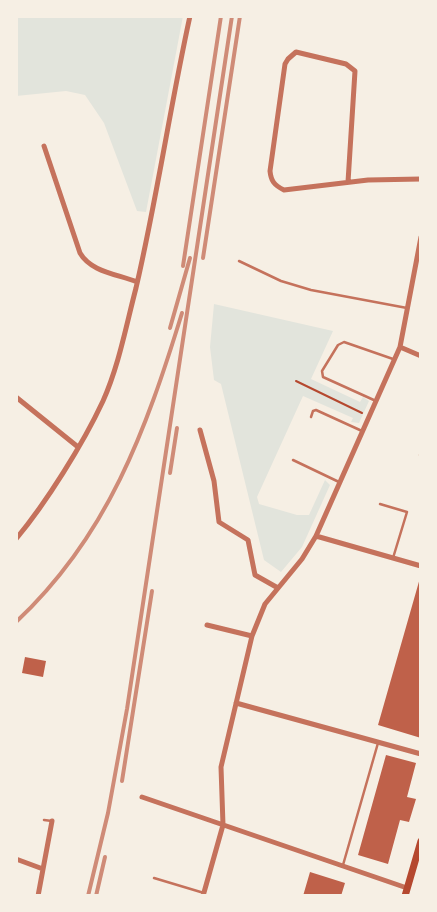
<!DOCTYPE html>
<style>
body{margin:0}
#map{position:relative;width:437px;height:912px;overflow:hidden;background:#f6efe4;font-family:"Asap Condensed",sans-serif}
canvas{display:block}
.frame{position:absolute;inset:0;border:18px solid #f6efe4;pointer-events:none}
</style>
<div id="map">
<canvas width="437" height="912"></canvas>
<div class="frame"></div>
</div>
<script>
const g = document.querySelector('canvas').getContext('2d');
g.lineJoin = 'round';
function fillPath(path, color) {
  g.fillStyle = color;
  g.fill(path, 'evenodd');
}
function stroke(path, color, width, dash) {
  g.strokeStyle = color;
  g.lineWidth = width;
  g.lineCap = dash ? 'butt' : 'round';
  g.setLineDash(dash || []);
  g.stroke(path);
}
fillPath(new Path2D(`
 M 16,16 L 183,16 L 146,212 L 137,211 L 104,123 L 85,95 L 66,91 L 16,96 Z
 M 214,304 L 333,331 L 311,379 L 360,402 L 363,397 L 369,401 L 359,423 L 351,422 L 353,418 L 303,396 L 257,497 L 259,504 L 297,515 L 309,515 L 325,480 L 330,485 L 302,547 L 281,572 L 264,560 L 221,384 L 214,380 L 210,347 Z`), '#e2e4dc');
fillPath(new Path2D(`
 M 420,578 L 421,578 L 421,738 L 378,725 Z
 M 25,657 L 46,661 L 43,677 L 22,673 Z
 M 386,755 L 416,763 L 407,797 L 416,799 L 409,822 L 400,820 L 388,864 L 358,855 Z
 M 310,872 L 345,883 L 341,896 L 303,896 Z`), '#bf614a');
stroke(new Path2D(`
 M 296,381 L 362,413`), '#b5482f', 2);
stroke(new Path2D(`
 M 239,261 L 281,281 L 311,290 L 407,308
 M 376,401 L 323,377 L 322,371 L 338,345 L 344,342 L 393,359
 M 311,417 L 313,411 L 316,410 L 362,431
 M 420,455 L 421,455
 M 293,460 L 339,482
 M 380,504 L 407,512 L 393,558
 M 44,820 L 52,821
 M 343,865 L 378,743
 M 154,878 L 204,893`), '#c5725c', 2.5);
stroke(new Path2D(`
 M 44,146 L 80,253 C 91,272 117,274 137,282
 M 348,182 L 355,71 L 346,64 L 296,52 L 288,59 L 285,64 L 270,171 C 271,181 274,185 284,190 L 368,180 L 421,179
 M 400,347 L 421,356
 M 16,397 L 78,447
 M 200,430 L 214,481 L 219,522 L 248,540 L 255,575 L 278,588
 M 316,536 L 421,566
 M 16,539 C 46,503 83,444 103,401 C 119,365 126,326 136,288 C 157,198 170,107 190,16
 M 207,625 L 252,636
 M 236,703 L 421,754
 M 142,797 L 407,888
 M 16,859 L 43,869
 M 38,896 L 52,821
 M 203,896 L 223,825 L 221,767 L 252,636 L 265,604 L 302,559 L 316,536 L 400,347 L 421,237`), '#c5725c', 5);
stroke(new Path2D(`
 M 405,896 L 421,841`), '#b5482f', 7);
stroke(new Path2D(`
 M 203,258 L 240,16
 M 183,266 L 221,16
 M 170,328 L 190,258
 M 170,473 L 177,428
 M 16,622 C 108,536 146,430 182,313
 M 122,781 L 152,591
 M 88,896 L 108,813 L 127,709 L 232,16
 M 96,896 L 105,857`), '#cf8b77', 4);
</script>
